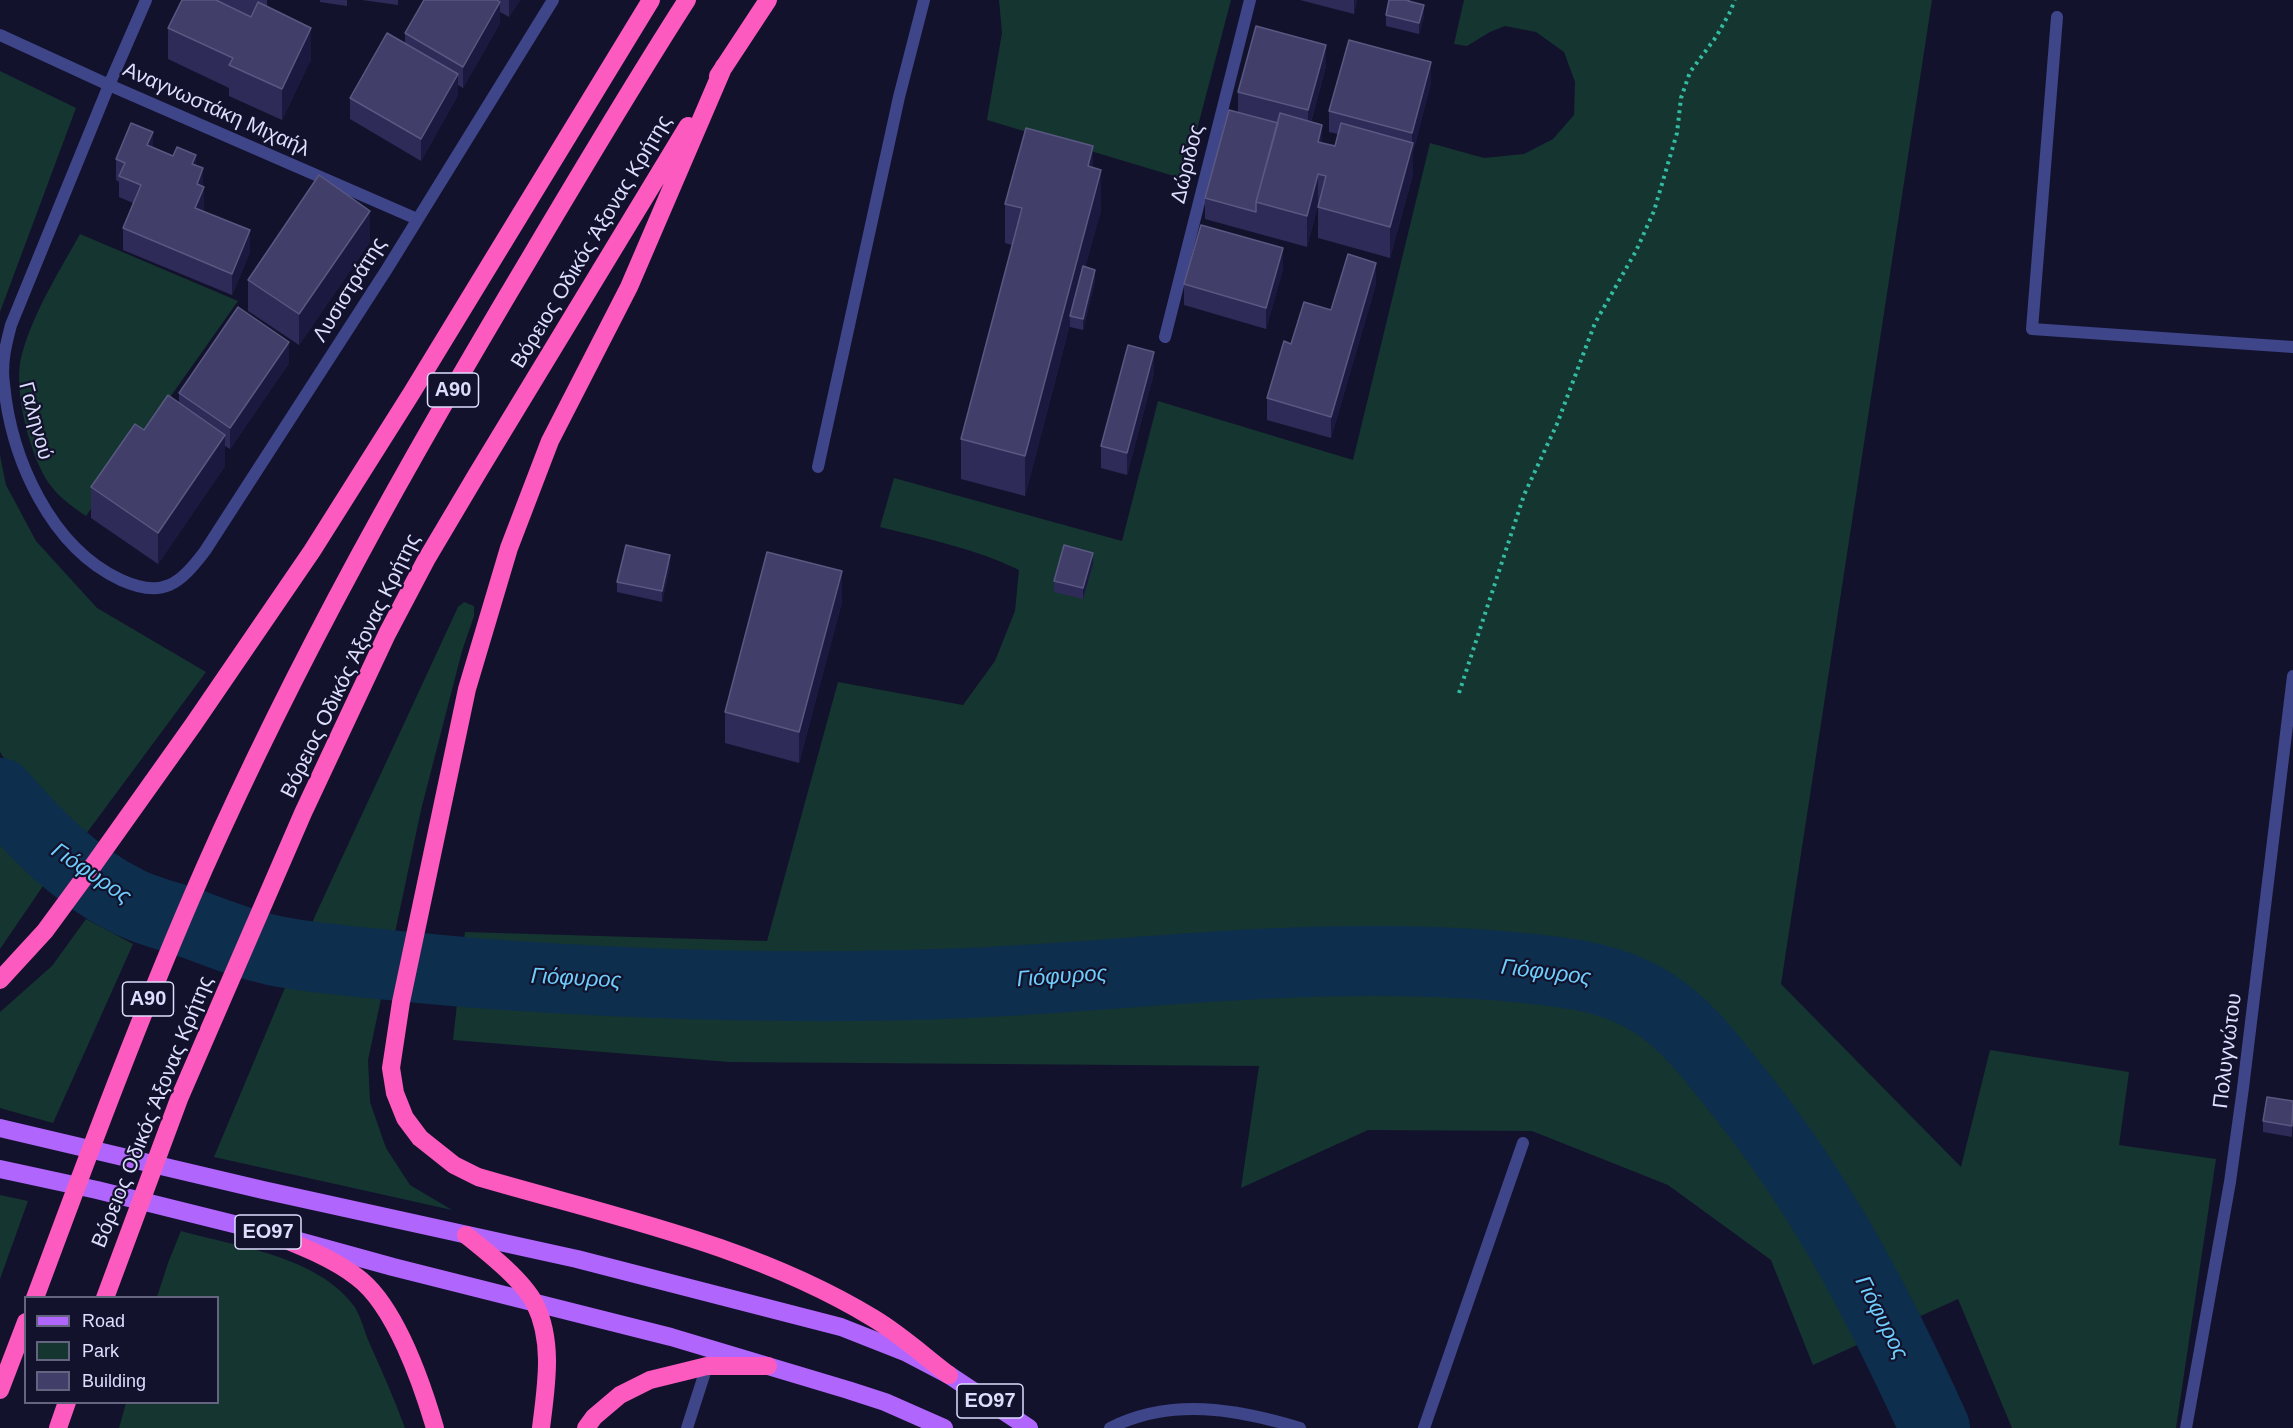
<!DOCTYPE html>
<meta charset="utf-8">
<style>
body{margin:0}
#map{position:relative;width:2293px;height:1428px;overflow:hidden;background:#13122c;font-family:Helvetica,sans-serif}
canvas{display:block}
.legend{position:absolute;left:24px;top:1296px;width:195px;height:108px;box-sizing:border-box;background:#13122c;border:2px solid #646480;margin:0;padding:8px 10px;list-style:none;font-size:18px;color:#dddefe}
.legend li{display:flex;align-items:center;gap:12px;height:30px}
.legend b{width:30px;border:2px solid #646480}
</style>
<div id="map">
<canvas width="2293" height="1428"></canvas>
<ul class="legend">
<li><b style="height:8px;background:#b066fc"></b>Road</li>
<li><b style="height:16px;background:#153530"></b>Park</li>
<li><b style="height:16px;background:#413f6a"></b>Building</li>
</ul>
</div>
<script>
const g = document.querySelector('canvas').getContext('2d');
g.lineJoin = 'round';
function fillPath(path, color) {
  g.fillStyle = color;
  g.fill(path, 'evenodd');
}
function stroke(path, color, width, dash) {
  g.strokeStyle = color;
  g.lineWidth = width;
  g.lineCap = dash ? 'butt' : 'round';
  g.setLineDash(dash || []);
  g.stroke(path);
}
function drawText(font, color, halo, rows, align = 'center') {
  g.font = font + ' Helvetica,sans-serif';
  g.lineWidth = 4.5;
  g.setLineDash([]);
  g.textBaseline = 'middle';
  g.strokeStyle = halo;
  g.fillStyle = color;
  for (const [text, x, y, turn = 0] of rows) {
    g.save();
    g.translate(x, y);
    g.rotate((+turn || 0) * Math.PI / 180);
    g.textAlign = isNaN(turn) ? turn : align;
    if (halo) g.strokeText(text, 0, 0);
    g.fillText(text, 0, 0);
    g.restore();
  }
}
fillPath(new Path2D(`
 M 999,0 L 1231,0 L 1184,179 L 987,120 L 1002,33 Z
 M 1464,0 L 1932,0 L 1781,984 L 1961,1167 L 1990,1050 L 2129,1072 L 2119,1145 L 2216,1159 L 2176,1428 L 2012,1428 L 1958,1299 L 1813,1365 L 1771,1260 L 1668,1185 L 1532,1131 L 1368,1130 L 1241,1188 L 1259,1066 L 729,1062 L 453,1040 L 465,932 L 767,941 L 838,682 L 963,705 L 995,661 L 1015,611 L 1019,570 C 976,549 928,539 880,527 L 894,478 L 1122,541 L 1158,401 L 1353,460 L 1430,143 L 1484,158 L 1524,154 L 1553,139 L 1574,115 L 1575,82 L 1564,52 L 1536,32 L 1505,26 L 1490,32 L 1467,46 L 1454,44 Z
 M 0,71 L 76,108 L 0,312 Z
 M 80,234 L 238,301 L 86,516 C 73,507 61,499 51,486 C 30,459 12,387 22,354 C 34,311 59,272 80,234 Z
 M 0,455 L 6,485 L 36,541 L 97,608 L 206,672 L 80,842 L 19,782 L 0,752 Z
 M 464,602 L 474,606 L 474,616 L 462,651 L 421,810 L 368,1060 L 370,1102 L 386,1148 L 410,1185 L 452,1210 L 214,1157 L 315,916 L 458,607 Z
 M 0,831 L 45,883 L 0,949 Z
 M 86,919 L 133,944 L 53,1123 L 0,1108 L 0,1012 L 52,966 Z
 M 0,1195 L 28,1201 L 0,1279 Z
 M 181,1231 C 238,1247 317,1256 354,1306 C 360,1315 364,1329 368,1340 C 381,1369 394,1398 405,1428 L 119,1428 L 126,1403 L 218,1402 L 218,1298 L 157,1297 L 168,1263 Z`), '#153530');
stroke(new Path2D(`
 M 0,793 C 36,835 76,876 127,901 C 146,911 169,916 190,923 C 214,932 239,942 264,948 C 289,955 316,957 341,960 C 386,965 430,969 475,973 C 638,985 803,990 967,983 C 1064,979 1160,969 1257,964 C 1339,960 1421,959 1503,966 C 1555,971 1608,974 1653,1003 C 1688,1025 1713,1060 1738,1091 C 1822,1195 1880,1307 1935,1428`), '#0e2e4e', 70);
stroke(new Path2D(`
 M 1459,693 L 1524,495 L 1557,424 L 1595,323 L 1636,251 L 1654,211 L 1677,133 L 1681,98 L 1690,72 L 1716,37 L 1729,14 L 1735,0`), '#33bca1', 4, [3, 4.5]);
stroke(new Path2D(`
 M 2057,17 L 2032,329 L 2293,347
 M 818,467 L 899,97 L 924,0
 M 687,1428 L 707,1366`), '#3e4589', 12);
stroke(new Path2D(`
 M 146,0 L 109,85 L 11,325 C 6,344 1,363 4,384 C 11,458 50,547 121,580 C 163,599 180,584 205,551 L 387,269 L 553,0
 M 0,35 L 109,85 L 417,219
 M 1165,337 L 1250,0
 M 1110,1428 C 1171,1397 1237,1409 1300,1428
 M 1424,1428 L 1523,1143
 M 2186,1428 L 2230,1182 L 2243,1088 L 2293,676`), '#3e4589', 12);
stroke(new Path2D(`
 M 0,1128 L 263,1190 L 577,1259 L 841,1327 L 907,1353 L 949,1375 L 1029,1428
 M 0,1169 L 97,1190 L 266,1232 L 393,1267 L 671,1337 L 848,1390 L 885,1402 L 944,1428`), '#b066fc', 18);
stroke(new Path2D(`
 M 724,66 L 629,287 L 550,441 L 509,548 L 467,689 L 401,1002 L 391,1068 L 395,1093 L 405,1118 L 420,1138 L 454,1165 L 478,1177 C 611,1216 753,1245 873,1318 C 900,1334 924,1356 949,1375
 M 718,76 L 768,0
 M 0,980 L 45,931 L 92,867 L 193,725 L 312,551 L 411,394 L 651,0
 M 266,1232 C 296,1244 331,1257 357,1277 C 395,1305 422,1384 435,1428
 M 466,1235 C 487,1252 523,1280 535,1304 C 554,1342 546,1387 541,1428
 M 35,1298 C 89,1153 142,1010 204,869 C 298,657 412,455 531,256 C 582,170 633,84 687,0
 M 105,1298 L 179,1099 L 303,813 L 387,634 L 426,560 L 477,474 L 688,126
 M 0,1390 L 26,1322
 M 58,1428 L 67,1402
 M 586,1428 L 594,1417 L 620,1395 L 650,1380 L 707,1366 L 768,1366`), '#fc5abe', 18);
fillPath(new Path2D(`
 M 182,0 L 267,0 L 267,7 L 311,59 L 282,120 L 229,96 L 229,88 L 168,59 L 168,28 Z
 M 320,0 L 347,0 L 347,6 L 320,2 Z
 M 362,0 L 398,0 L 398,5 Z
 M 424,0 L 520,0 L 509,17 L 500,12 L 500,23 L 463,88 L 458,85 L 458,95 L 421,161 L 350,119 L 350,98 L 405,43 L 405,33 Z
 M 1300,0 L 1357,0 L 1354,14 Z
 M 1411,0 L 1411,2 L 1424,16 L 1419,34 L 1386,26 L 1386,15 Z
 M 1326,66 L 1311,122 L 1322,143 L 1335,146 L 1338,134 L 1329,132 L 1329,111 L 1431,83 L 1413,152 L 1413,174 L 1390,258 L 1318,238 L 1318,205 L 1307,247 L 1205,219 L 1205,198 L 1238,112 L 1238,92 Z
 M 153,147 L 196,165 L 203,187 L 204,209 L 203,211 L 250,252 L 232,295 L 123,250 L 123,228 L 133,203 L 119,197 L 119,182 L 116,180 L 116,159 Z
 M 1093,168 L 1101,210 L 1085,267 L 1095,281 L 1083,330 L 1070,327 L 1070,324 L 1025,496 L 961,479 L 961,439 L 1012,245 L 1005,243 L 1005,204 Z
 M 370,242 L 299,345 L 248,311 L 248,280 Z
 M 1283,269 L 1266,329 L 1184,305 L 1184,284 Z
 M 1376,284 L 1331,438 L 1267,420 L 1267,398 L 1291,344 L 1331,310 Z
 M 289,363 L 230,449 L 225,446 L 225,466 L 158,564 L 91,518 L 91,487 L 144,430 L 179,403 L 179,393 Z
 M 1154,373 L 1127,475 L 1101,468 L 1101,446 Z
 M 1093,564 L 1083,599 L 1054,592 L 1054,581 Z
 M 670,566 L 662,602 L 617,592 L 617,582 Z
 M 842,602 L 799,763 L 725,743 L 725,712 Z
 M 2293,1101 L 2292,1137 L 2263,1132 L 2263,1121 Z`), '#2e2b58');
fillPath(new Path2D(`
 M 509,0 L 520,0 L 509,17 Z
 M 1354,0 L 1357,0 L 1354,14 Z
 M 500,2 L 500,23 L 463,88 L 463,67 Z
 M 1424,5 L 1424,16 L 1419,34 L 1419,23 Z
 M 311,28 L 311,59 L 282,120 L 282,89 Z
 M 1326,45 L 1326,66 L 1308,132 L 1308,110 Z
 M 1431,62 L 1431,83 L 1413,152 L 1413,174 L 1390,258 L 1390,227 L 1412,145 L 1412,133 Z
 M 458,74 L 458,95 L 421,161 L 421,139 Z
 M 1322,125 L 1322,156 L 1318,142 Z
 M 153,132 L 153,154 L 147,145 Z
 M 1093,146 L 1093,186 L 1088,166 Z
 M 196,155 L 196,177 L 192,164 Z
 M 203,168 L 203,190 L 197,184 Z
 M 1101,170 L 1101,210 L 1072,316 L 1070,316 L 1070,324 L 1025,496 L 1025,456 Z
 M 1318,174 L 1318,205 L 1307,247 L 1307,216 Z
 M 204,187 L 204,209 L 195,229 L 195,208 Z
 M 370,211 L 370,242 L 299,345 L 299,314 Z
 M 250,230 L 250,252 L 232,295 L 232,274 Z
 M 1283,248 L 1283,269 L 1266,329 L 1266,308 Z
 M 1376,263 L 1376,284 L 1331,438 L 1331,417 Z
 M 1095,270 L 1095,281 L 1083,330 L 1083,319 Z
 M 289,342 L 289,363 L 230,449 L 230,428 Z
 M 1154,352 L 1154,373 L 1127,475 L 1127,453 Z
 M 225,435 L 225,466 L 158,564 L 158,533 Z
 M 1093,553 L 1093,564 L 1083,599 L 1083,588 Z
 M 670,555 L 670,566 L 662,602 L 662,591 Z
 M 842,571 L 842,602 L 799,763 L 799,732 Z`), '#1b193f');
const building = new Path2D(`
 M 182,0 L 216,0 L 251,17 L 258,2 L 311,28 L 282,89 L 229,65 L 233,58 L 168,28 Z
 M 424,0 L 497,0 L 500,2 L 463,67 L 405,33 Z
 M 1389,0 L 1409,0 L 1408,1 L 1424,5 L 1419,23 L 1386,15 Z
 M 1256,26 L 1326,45 L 1308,110 L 1238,92 Z
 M 387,33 L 458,74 L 421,139 L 350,98 Z
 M 1349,40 L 1431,62 L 1412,133 L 1329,111 Z
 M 1229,110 L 1278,123 L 1256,202 L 1256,212 L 1205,198 Z
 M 1280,113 L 1322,125 L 1318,142 L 1335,146 L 1341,123 L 1413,143 L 1390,227 L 1318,207 L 1326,176 L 1318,174 L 1307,216 L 1256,202 Z
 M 131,123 L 153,132 L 147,145 L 173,156 L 177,147 L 196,155 L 192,164 L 203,168 L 197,184 L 204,187 L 195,208 L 250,230 L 232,274 L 123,228 L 141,185 L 119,176 L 125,163 L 116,159 Z
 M 1026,128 L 1093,146 L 1088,166 L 1101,170 L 1025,456 L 961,439 L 1022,208 L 1005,204 Z
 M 319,175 L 370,211 L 299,314 L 248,280 Z
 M 1201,225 L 1283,248 L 1266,308 L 1184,284 Z
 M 1348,254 L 1376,263 L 1331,417 L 1267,398 L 1284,341 L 1291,344 L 1304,302 L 1331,310 Z
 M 1083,266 L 1095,270 L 1083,319 L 1070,316 Z
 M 238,307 L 289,342 L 230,428 L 179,393 Z
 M 1128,345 L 1154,352 L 1127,453 L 1101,446 Z
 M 168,395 L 225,435 L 158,533 L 91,487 L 135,424 L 144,430 Z
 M 626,545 L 670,555 L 662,591 L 617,582 Z
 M 1064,545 L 1093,553 L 1083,588 L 1054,581 Z
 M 767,552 L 842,571 L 799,732 L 725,712 Z
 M 2267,1097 L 2293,1101 L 2292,1126 L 2263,1121 Z`);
fillPath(building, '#413f6a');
stroke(building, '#595881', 1.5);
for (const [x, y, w] of [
 [453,390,51],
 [148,999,51],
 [268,1232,66],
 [990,1401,66]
]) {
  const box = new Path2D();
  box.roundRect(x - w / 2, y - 17, w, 34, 4.5);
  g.fillStyle = '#13122c';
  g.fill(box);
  stroke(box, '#dddefe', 1.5);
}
drawText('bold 20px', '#dddefe', null, [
 ["Α90",453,390],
 ["Α90",148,999],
 ["ΕΟ97",268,1232],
 ["ΕΟ97",990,1401]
]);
drawText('21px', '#dddefe', '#13122c', [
 ["Αναγνωστάκη Μιχαήλ",216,110,24],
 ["Δώριδος",1188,164,-76],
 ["Βόρειος Οδικός Άξονας Κρήτης",592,242,-59],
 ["Λυσιστράτης",350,290,-58],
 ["Γαληνού",35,421,75],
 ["Βόρειος Οδικός Άξονας Κρήτης",351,666,-64],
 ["Πολυγνώτου",2228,1051,-83],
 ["Βόρειος Οδικός Άξονας Κρήτης",153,1112,-68]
]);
drawText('italic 22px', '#6dcefc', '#13122c', [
 ["Γιόφυρος",91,874,34],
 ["Γιόφυρος",1546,973,7],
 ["Γιόφυρος",1062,977,-4],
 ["Γιόφυρος",576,979,3],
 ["Γιόφυρος",1881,1318,63]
]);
</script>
